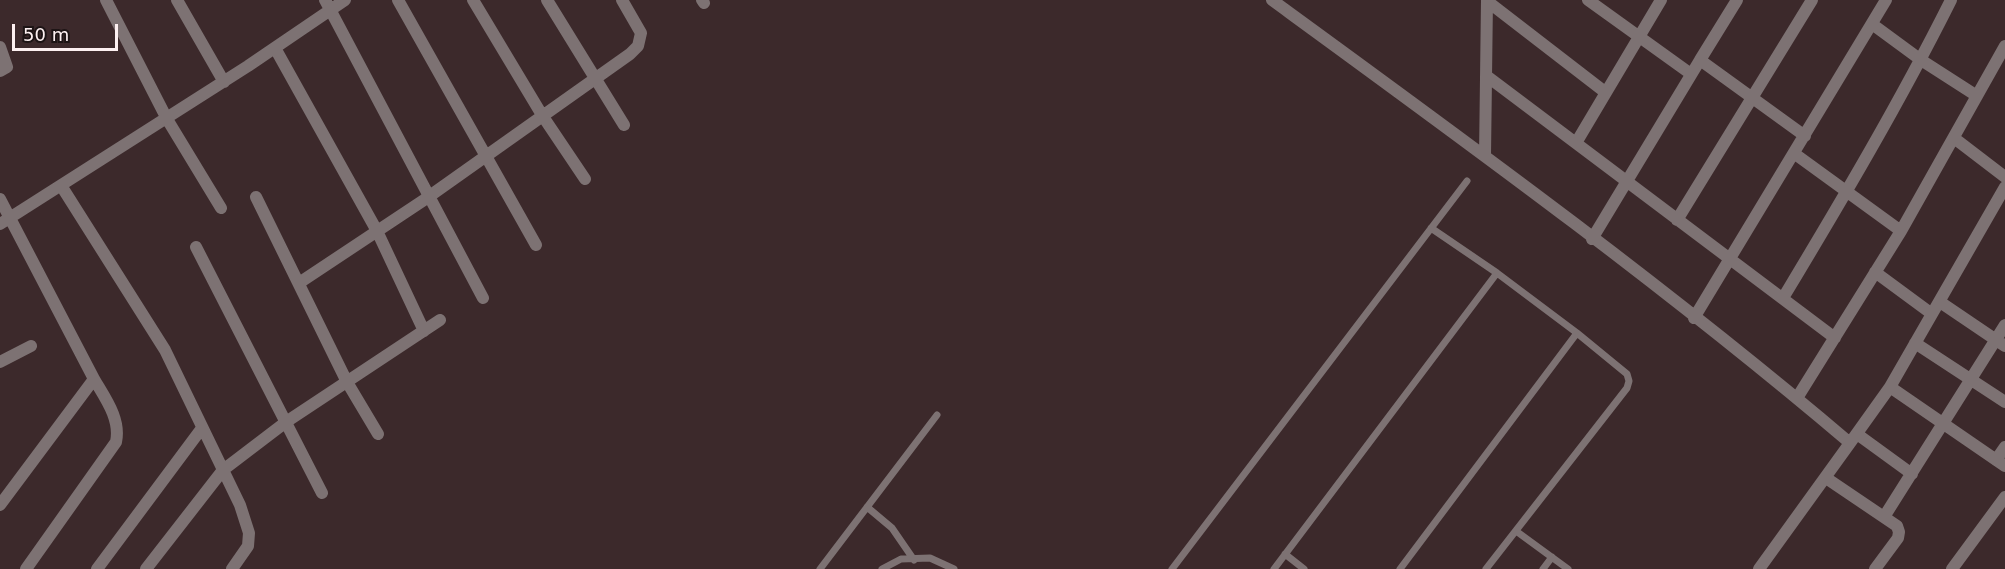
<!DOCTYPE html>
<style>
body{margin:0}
#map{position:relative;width:2005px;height:569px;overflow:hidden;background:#3c292b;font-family:"DejaVu Sans",sans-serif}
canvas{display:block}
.scale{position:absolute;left:12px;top:24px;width:106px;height:27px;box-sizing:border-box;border:3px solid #fdf0f1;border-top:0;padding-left:8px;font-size:18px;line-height:21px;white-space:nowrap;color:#fdf0f1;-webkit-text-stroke:4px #1d1415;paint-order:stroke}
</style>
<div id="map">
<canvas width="2005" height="569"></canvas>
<div class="scale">50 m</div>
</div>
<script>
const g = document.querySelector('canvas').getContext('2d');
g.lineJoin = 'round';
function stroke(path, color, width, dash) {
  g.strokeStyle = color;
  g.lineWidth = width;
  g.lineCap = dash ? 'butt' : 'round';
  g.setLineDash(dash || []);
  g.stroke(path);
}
stroke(new Path2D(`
 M 1431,228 L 1497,273
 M 867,507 L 892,528 L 914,560
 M 1516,531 L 1568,569
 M 1285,554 L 1304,569
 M 820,569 L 937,415
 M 882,569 L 901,559 L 930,558 L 954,569
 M 1172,569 L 1467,181
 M 1274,569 L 1497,273 L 1577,333 L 1400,569
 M 1486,569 L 1627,388 L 1629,381 L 1627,374 L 1577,333
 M 1543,569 L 1552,557`), '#7d7273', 7);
stroke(new Path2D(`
 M 106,0 L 167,119 L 221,208
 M 177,0 L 224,82
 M 325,0 L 483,298
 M 398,0 L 536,245
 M 473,0 L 542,115 L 585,179
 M 547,0 L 624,125
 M 702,0 L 704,3
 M 1272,0 C 1468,143 1665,286 1850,443 L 1759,569
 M 1588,0 L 1691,74
 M 1487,1 L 1605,92
 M 1872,24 L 1921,60 L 1977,96
 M 0,47 L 7,67 L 0,71
 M 275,48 L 377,231 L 424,331
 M 1700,60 L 1737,0
 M 1488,77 L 1835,338
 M 1954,138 L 2005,177
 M 1576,143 L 1661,0
 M 1795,154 L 1901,231
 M 1485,156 L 1487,0
 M 62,187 L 165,350 L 240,505 L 249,533 L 248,546 L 232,569
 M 256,197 L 347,382 L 378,434
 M 0,199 L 94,379 L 0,505
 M 1677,220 L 1812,0
 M 0,224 L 248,66 L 345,0
 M 1592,239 L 1700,60 L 1805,136
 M 196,247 L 322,493
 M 1875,272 L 1932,314
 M 299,283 L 424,200 L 630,54 L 638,46 L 641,33 L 622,0
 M 1783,298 C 1842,200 1900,102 1951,0
 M 1940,302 L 2005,346
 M 1694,318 L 1886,0
 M 1915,343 L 2005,402
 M 0,362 L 31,346
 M 1890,387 L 2005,466
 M 1797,398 L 1901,231 L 2005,46
 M 1857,434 L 1912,474
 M 1850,443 L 1890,387 L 2005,187
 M 1996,460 L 2005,447
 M 1826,478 L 1897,526 L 1899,532 L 1898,538 L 1875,569
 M 1884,517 L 2005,325
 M 26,569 L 116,442 C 121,419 105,398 94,379
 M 97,569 L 202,428
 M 146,569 L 223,470 L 286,422 L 440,320
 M 1952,569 L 2005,497`), '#7d7273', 12);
</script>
